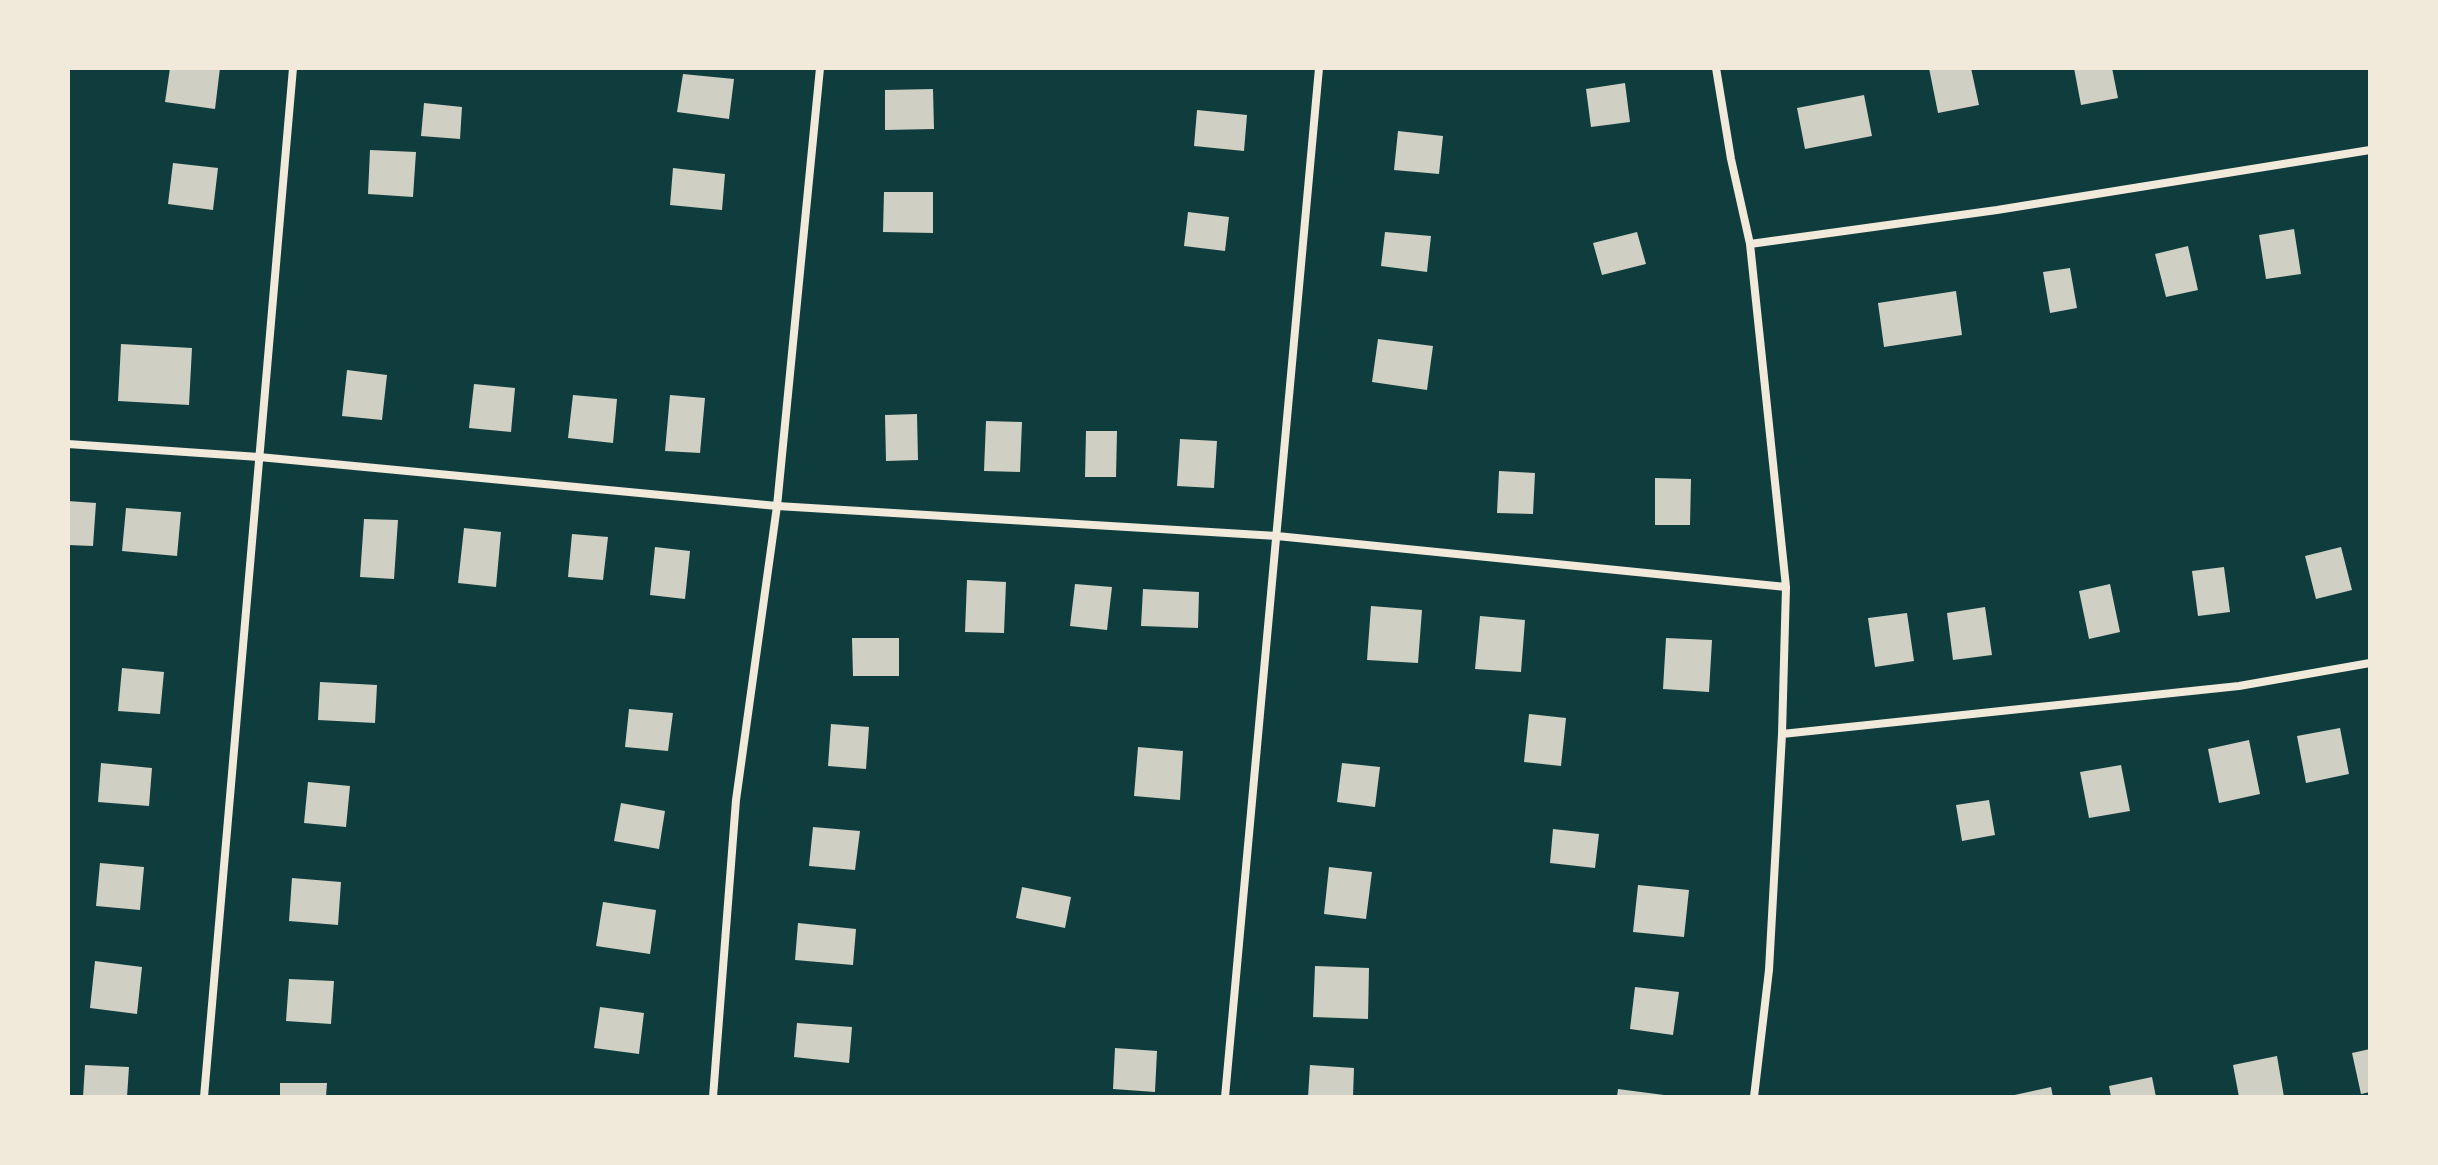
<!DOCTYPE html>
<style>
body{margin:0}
#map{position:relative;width:2438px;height:1165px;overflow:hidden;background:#0f3d3e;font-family:"DejaVu Sans",sans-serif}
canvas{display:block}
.frame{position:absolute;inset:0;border:70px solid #f1e9da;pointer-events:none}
</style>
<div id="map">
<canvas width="2438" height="1165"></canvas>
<div class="frame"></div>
</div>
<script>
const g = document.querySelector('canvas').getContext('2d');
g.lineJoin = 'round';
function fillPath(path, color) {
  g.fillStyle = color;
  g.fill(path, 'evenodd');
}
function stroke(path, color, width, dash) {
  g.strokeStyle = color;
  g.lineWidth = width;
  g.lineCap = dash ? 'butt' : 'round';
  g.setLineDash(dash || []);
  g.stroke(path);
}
fillPath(new Path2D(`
 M 170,68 L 220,68 L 215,109 L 165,102 Z
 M 1929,68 L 1971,68 L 1979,105 L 1938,113 Z
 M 2074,68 L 2112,68 L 2118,98 L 2081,105 Z
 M 683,74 L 734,79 L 729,119 L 677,112 Z
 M 1625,83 L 1630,122 L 1591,127 L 1586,89 Z
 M 933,89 L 934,129 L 885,130 L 885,90 Z
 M 1864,95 L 1872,136 L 1805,149 L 1797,108 Z
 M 424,103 L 462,107 L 460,139 L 421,136 Z
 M 1197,110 L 1247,115 L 1244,151 L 1194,146 Z
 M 1398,131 L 1443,136 L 1439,174 L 1394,170 Z
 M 370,150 L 416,152 L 413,197 L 368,194 Z
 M 173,163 L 218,168 L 213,210 L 168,204 Z
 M 673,168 L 725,174 L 722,210 L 670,205 Z
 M 884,192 L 933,192 L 933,233 L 883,232 Z
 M 1188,212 L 1229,217 L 1225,251 L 1184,246 Z
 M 2294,229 L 2301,274 L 2266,279 L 2259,235 Z
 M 1385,232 L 1431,236 L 1427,272 L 1381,266 Z
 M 1637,232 L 1646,264 L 1602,275 L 1593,243 Z
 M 2188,246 L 2198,290 L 2166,297 L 2155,254 Z
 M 2070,268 L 2077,308 L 2050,313 L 2043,272 Z
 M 1956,291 L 1962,335 L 1884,347 L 1878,303 Z
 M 1378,339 L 1433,346 L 1427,390 L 1372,382 Z
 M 121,344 L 192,348 L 189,405 L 118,401 Z
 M 347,370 L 387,375 L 382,420 L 342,416 Z
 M 474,384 L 515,388 L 511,432 L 469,428 Z
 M 573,395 L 617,399 L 613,443 L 568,438 Z
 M 670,395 L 705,398 L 700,453 L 665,451 Z
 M 917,414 L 918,460 L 886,461 L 885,415 Z
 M 986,421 L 1022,422 L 1020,472 L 984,471 Z
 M 1086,431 L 1117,431 L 1116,477 L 1085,477 Z
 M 1180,439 L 1217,441 L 1214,488 L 1177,486 Z
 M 1499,471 L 1535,473 L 1533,514 L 1497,513 Z
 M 1655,478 L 1691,479 L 1690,525 L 1655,525 Z
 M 68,501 L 96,503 L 93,546 L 68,545 Z
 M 126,508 L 181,512 L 177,556 L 122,551 Z
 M 364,519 L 398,520 L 394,579 L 360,577 Z
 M 464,528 L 501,532 L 496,587 L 458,583 Z
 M 572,534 L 608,537 L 603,580 L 568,577 Z
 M 655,547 L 690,551 L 685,599 L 650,595 Z
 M 2341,547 L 2352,590 L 2316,599 L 2305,556 Z
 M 2224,567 L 2230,612 L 2198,616 L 2192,571 Z
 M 967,580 L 1006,582 L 1004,633 L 965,632 Z
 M 1075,584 L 1112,587 L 1107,630 L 1070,626 Z
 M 2110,584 L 2120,632 L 2089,639 L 2079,591 Z
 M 1143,589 L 1199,592 L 1198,628 L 1141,626 Z
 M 1371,606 L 1422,610 L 1418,663 L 1367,660 Z
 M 1985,607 L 1992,655 L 1953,660 L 1947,613 Z
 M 1907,613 L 1914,661 L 1875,667 L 1868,618 Z
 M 1480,616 L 1525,620 L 1521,672 L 1475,669 Z
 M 852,638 L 899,638 L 899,676 L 853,676 Z
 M 1666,638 L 1712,640 L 1709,692 L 1663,689 Z
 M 122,668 L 164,672 L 160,714 L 118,711 Z
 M 320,682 L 377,685 L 375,723 L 318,720 Z
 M 629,709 L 673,713 L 668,751 L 625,747 Z
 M 1529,714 L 1566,718 L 1561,766 L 1524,762 Z
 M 831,724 L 869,727 L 866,769 L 828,766 Z
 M 2340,728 L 2349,774 L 2306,783 L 2297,736 Z
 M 2249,740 L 2260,794 L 2219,803 L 2208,749 Z
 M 1138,747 L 1183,751 L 1180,800 L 1134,796 Z
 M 101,763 L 152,768 L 149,806 L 98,802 Z
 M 1342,763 L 1380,767 L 1375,807 L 1337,802 Z
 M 2121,765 L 2130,811 L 2089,818 L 2080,772 Z
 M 308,782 L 350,786 L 346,827 L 304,823 Z
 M 1989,800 L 1995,835 L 1962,841 L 1956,805 Z
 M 621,803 L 665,811 L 659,849 L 614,841 Z
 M 813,827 L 860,831 L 855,870 L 809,866 Z
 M 1553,829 L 1599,834 L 1595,868 L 1550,863 Z
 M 100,863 L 144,867 L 140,910 L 96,906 Z
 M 1329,867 L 1372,872 L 1366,919 L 1324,914 Z
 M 292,878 L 341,882 L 338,925 L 289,921 Z
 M 1638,885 L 1689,890 L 1684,937 L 1633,932 Z
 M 1022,887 L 1071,897 L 1065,928 L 1016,918 Z
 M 603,902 L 656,910 L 650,954 L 596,946 Z
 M 798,923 L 856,929 L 853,965 L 795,960 Z
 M 95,961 L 142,967 L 137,1014 L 90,1008 Z
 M 1315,966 L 1369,968 L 1368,1019 L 1313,1017 Z
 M 289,979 L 334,981 L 331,1024 L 286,1021 Z
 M 1635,987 L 1679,992 L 1673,1035 L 1630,1029 Z
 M 600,1007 L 644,1013 L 639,1054 L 594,1048 Z
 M 797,1023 L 852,1027 L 849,1063 L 794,1057 Z
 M 1115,1048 L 1157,1051 L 1155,1092 L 1113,1089 Z
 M 2370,1049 L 2370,1092 L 2361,1094 L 2352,1053 Z
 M 2277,1056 L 2284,1097 L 2239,1097 L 2233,1065 Z
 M 85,1065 L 129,1067 L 127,1097 L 83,1097 Z
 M 1310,1065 L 1354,1068 L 1353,1097 L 1308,1097 Z
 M 2152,1077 L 2156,1097 L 2111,1097 L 2109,1086 Z
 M 280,1083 L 327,1083 L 326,1097 L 280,1097 Z
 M 2051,1087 L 2053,1097 L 2011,1097 L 2010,1096 Z
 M 1618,1089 L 1664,1095 L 1664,1097 L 1617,1097 Z`), '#cfcfc3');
stroke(new Path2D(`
 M 1716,68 L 1731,159 L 1750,244 L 1786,587 L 1782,734 L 1769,970 L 1754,1097
 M 1750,244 L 1997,210 L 2370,150
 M 68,444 L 259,457 L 777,506 L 1277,536 L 1786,587
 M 1782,734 L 2239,686 L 2370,663
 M 204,1097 L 293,68
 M 713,1097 L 736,800 L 777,506 L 820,68
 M 1225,1097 L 1319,68`), '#f1e9da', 8);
</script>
